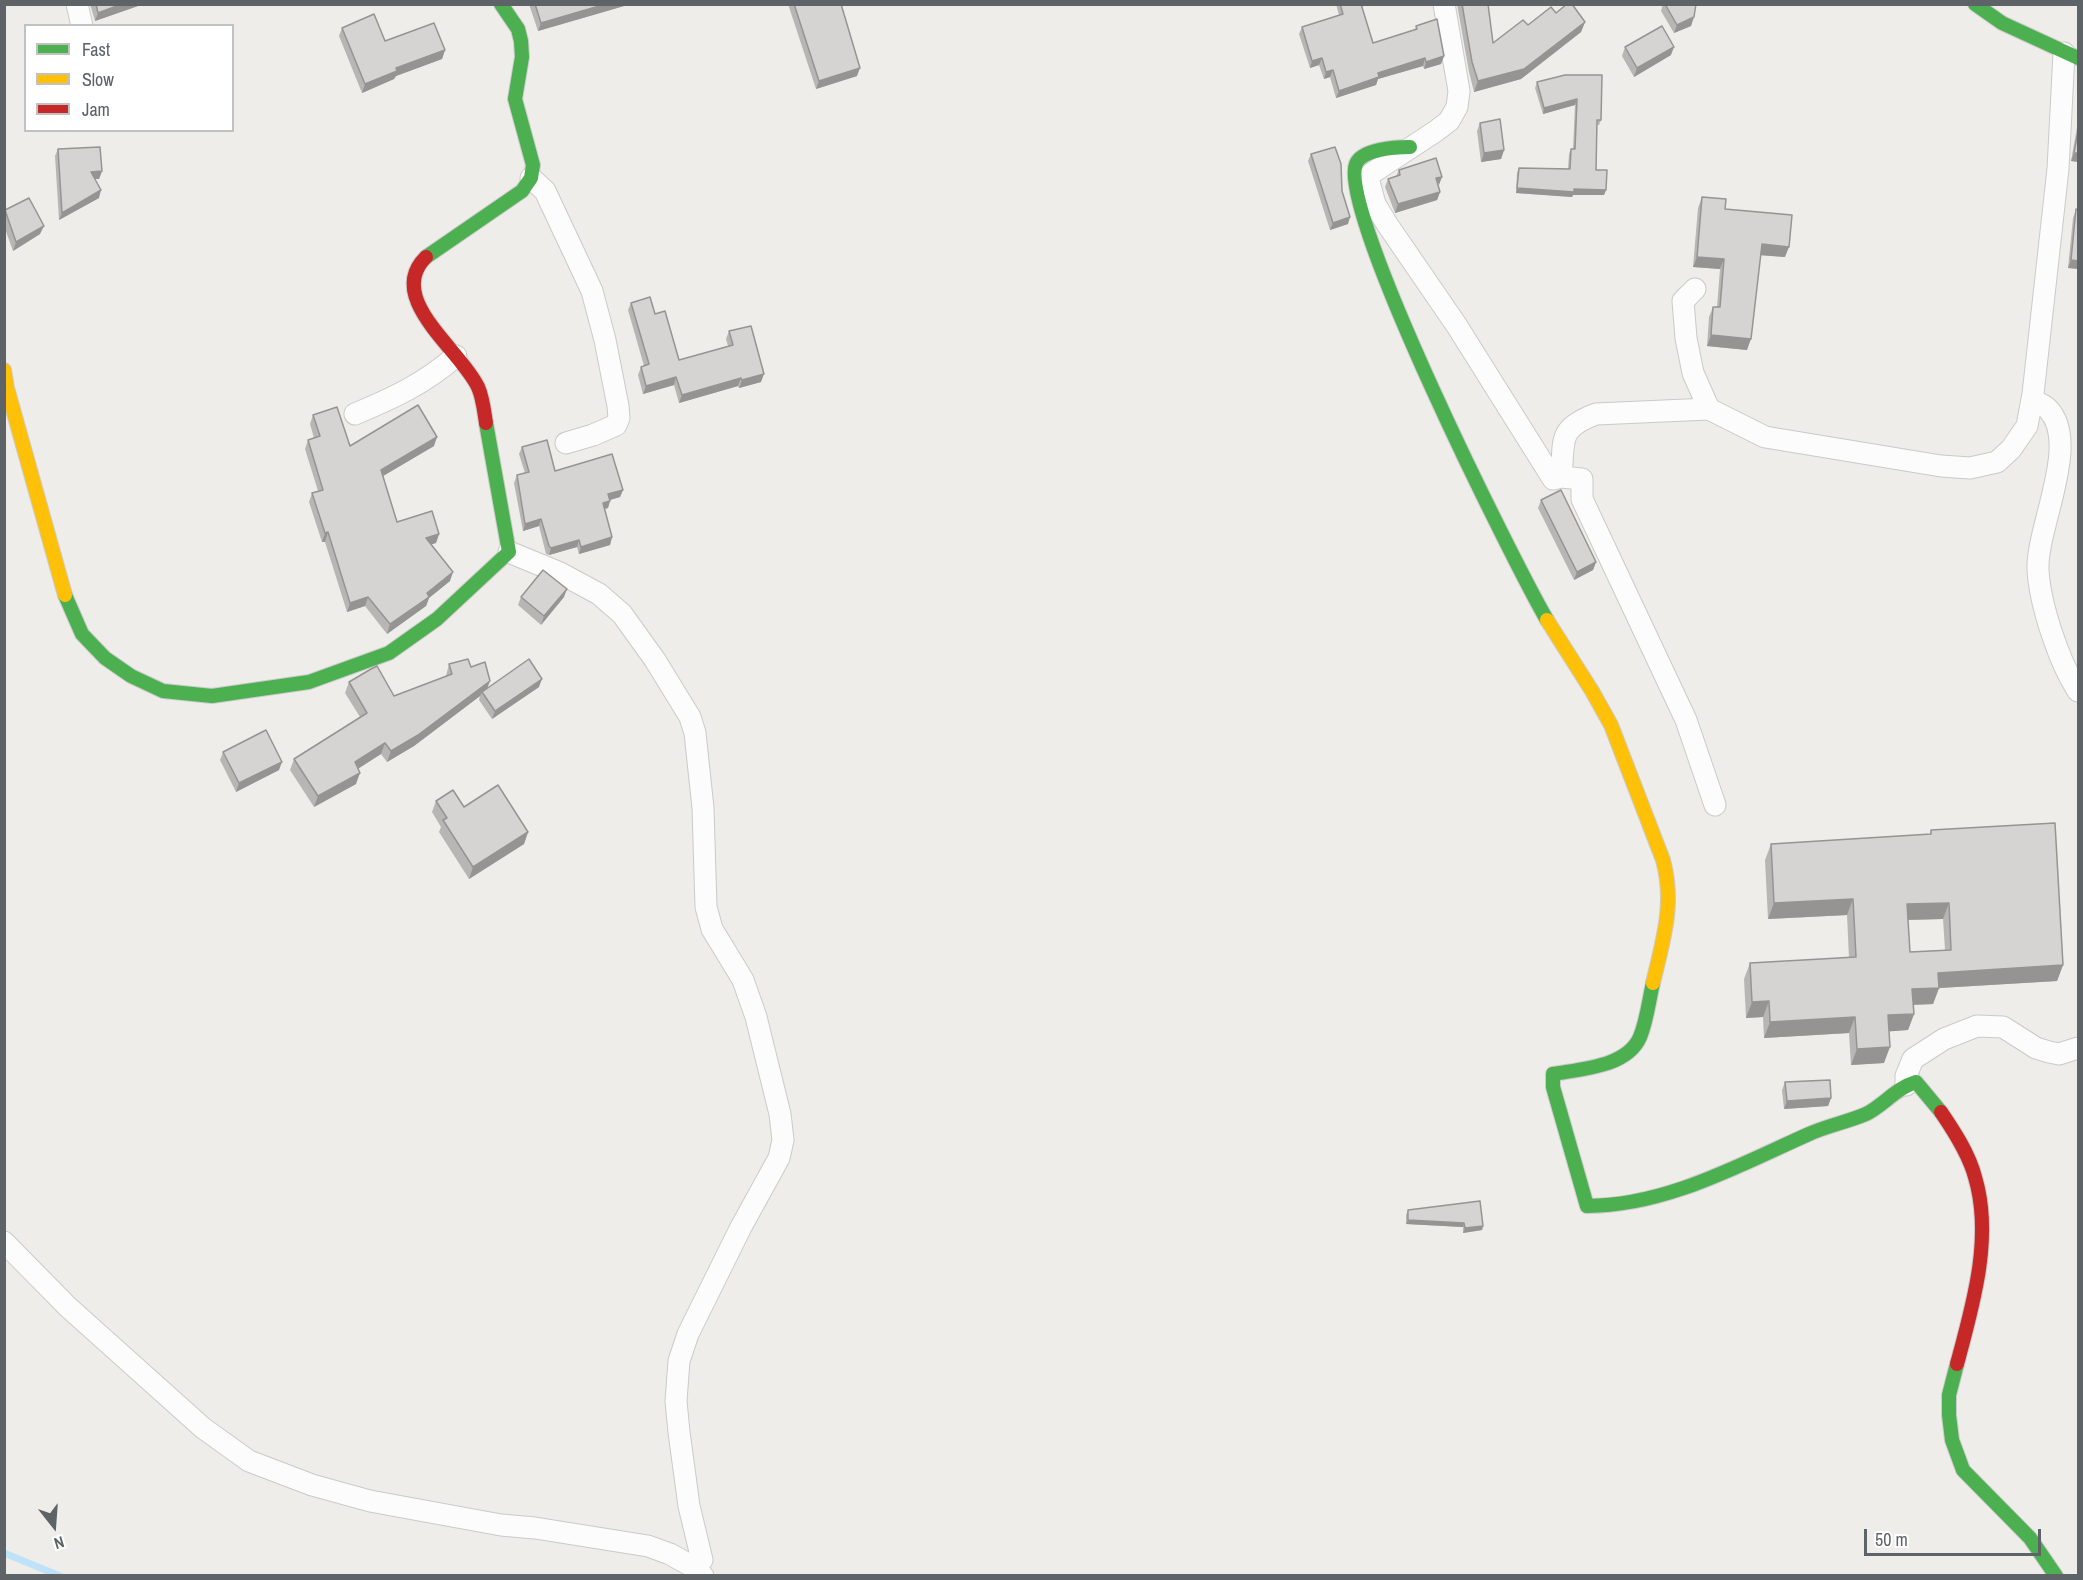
<!DOCTYPE html>
<style>
body{margin:0}
#map{position:relative;width:2083px;height:1580px;overflow:hidden;background:#efede9;font-family:"Archivo Narrow",sans-serif}
canvas{display:block}
.frame{position:absolute;inset:0;border:6px solid #5e6368;pointer-events:none}
.legend{position:absolute;left:24px;top:24px;width:210px;height:108px;box-sizing:border-box;background:#fff;border:2px solid #bfc1c3;margin:0;padding:8px 10px;list-style:none;font-size:18px;color:#5e6368}
.legend li{display:flex;align-items:center;gap:12px;height:30px}
.legend b{width:30px;border:2px solid #bfc1c3}
.north{position:absolute;left:24px;top:1496px;width:60px;height:60px;-webkit-text-stroke:4px #fff;paint-order:stroke;rotate:163deg;font-size:16px;font-weight:700;line-height:24px;text-align:center;color:#5e6368}
.north::after{content:'';display:block;margin:auto;width:21px;height:27px;background:#5e6368;clip-path:polygon(50% 0,100% 100%,50% 72%,0 100%)}
.scale{position:absolute;left:1864px;top:1529px;width:177px;height:27px;box-sizing:border-box;border:3px solid #5e6368;border-top:0;padding-left:8px;font-size:18px;line-height:21px;white-space:nowrap;color:#5e6368;-webkit-text-stroke:4px #fff;paint-order:stroke}
</style>
<div id="map">
<canvas width="2083" height="1580"></canvas>
<div class="frame"></div>
<ul class="legend">
<li><b style="height:8px;background:#4caf50"></b>Fast</li>
<li><b style="height:8px;background:#ffc107"></b>Slow</li>
<li><b style="height:8px;background:#c62828"></b>Jam</li>
</ul>
<div class="north">N</div>
<div class="scale">50 m</div>
</div>
<script>
const g = document.querySelector('canvas').getContext('2d');
g.lineJoin = 'round';
function stroke(path, color, width, dash) {
  g.strokeStyle = color;
  g.lineWidth = width;
  g.lineCap = dash ? 'butt' : 'round';
  g.setLineDash(dash || []);
  g.stroke(path);
}
function fillPath(path, color) {
  g.fillStyle = color;
  g.fill(path, 'evenodd');
}
stroke(new Path2D(`
 M 4,1553 L 60,1576`), '#bee3f8', 7);
const street = new Path2D(`
 M 77,4 L 82,26
 M 1444,4 L 1459,91 L 1457,107 L 1449,121 L 1436,131 L 1372,173 L 1368,178 L 1375,204 L 1387,224 L 1457,326 L 1553,479 L 1561,477 L 1582,479 L 1582,499 L 1686,720 L 1715,805
 M 531,178 L 545,191 L 592,291 L 605,340 L 618,406 L 619,418 L 616,425 L 593,435 L 566,443
 M 1695,289 L 1683,301 L 1686,338 L 1693,373 L 1709,409
 M 2032,400 C 2037,402 2044,405 2048,409 C 2081,443 2036,528 2038,570 C 2040,605 2059,662 2078,691
 M 355,414 C 393,398 424,384 456,356
 M 1561,477 C 1565,441 1556,429 1596,414 L 1709,409 L 1765,437 L 1941,466 L 1970,468 L 1997,462 L 2011,449 L 2027,426 L 2033,394 L 2058,169 L 2064,53
 M 509,552 L 560,573 L 599,594 L 622,614 L 655,660 L 690,717 L 695,733 L 703,808 L 706,907 L 712,929 L 743,980 L 756,1017 L 780,1114 L 783,1140 L 779,1158 L 741,1227 L 688,1334 L 679,1361 L 676,1401 L 679,1432 L 689,1506 L 702,1560
 M 1906,1085 L 1906,1076 L 1913,1059 L 1944,1039 L 1977,1026 L 2003,1027 L 2036,1048 L 2049,1052 L 2059,1054 L 2078,1048
 M 4,1242 L 68,1307 L 203,1428 L 249,1461 L 312,1485 L 370,1501 L 501,1525 L 535,1528 L 648,1546 L 670,1554 L 697,1569 L 703,1576`);
const fast = new Path2D(`
 M 1975,4 L 2002,23 L 2078,58
 M 1410,147 C 1396,147 1362,149 1356,164 C 1337,210 1514,563 1547,620
 M 426,257 L 522,191 L 531,178 L 533,165 L 515,99 L 522,57 L 521,41 L 518,29 L 501,4
 M 65,595 L 82,634 L 105,658 L 131,676 L 163,691 L 212,696 L 309,682 L 389,653 L 437,619 L 509,552 L 486,423
 M 1653,983 C 1649,1000 1647,1020 1640,1037 C 1627,1067 1581,1069 1553,1074 L 1553,1087 L 1587,1206 C 1666,1206 1739,1165 1809,1134 C 1827,1126 1847,1122 1866,1114 C 1884,1105 1896,1088 1916,1082 L 1941,1112
 M 1957,1364 L 1949,1395 L 1949,1415 L 1952,1440 L 1963,1470 L 2030,1538 L 2056,1576`);
const slow = new Path2D(`
 M 4,370 L 7,388 L 65,595
 M 1547,620 L 1592,691 L 1611,725 L 1663,860 C 1675,904 1663,940 1653,983`);
const jam = new Path2D(`
 M 426,257 C 384,298 461,350 478,387 C 483,398 484,411 486,423
 M 1941,1112 C 1954,1131 1969,1154 1975,1177 C 1993,1237 1973,1305 1957,1364`);
stroke(street, '#cacaca', 23);
stroke(fast, '#cbcbcb', 16);
stroke(slow, '#cbcbcb', 16);
stroke(jam, '#cbcbcb', 16);
stroke(street, '#fdfcfc', 21);
stroke(fast, '#4caf50', 14);
stroke(slow, '#ffc107', 14);
stroke(jam, '#c62828', 14);
fillPath(new Path2D(`
 M 90,4 L 138,4 L 138,6 L 95,21 Z
 M 529,4 L 631,4 L 538,31 Z
 M 788,4 L 841,4 L 857,76 L 816,89 Z
 M 1336,4 L 1369,4 L 1362,7 L 1373,43 L 1415,30 L 1416,26 L 1444,56 L 1441,64 L 1424,69 L 1423,66 L 1378,79 L 1376,85 L 1336,98 L 1330,77 L 1324,79 L 1319,65 L 1310,68 L 1299,34 L 1302,27 L 1339,15 Z
 M 1457,4 L 1488,4 L 1493,43 L 1528,25 L 1556,13 L 1585,22 L 1581,32 L 1521,79 L 1474,92 L 1469,72 Z
 M 1663,4 L 1696,4 L 1691,26 L 1674,33 L 1661,11 Z
 M 342,28 L 385,41 L 445,50 L 442,59 L 396,76 L 394,79 L 362,93 L 339,36 Z
 M 1625,47 L 1671,55 L 1634,77 L 1622,56 Z
 M 1565,75 L 1601,120 L 1599,125 L 1597,125 L 1596,170 L 1606,190 L 1604,195 L 1573,195 L 1572,197 L 1516,193 L 1517,173 L 1519,168 L 1568,169 L 1569,154 L 1571,149 L 1573,149 L 1575,105 L 1543,114 L 1535,88 L 1537,82 Z
 M 2079,116 L 2079,162 L 2071,161 Z
 M 1480,123 L 1504,150 L 1501,159 L 1481,162 L 1477,131 Z
 M 58,149 L 102,171 L 99,179 L 95,179 L 99,198 L 59,220 L 55,156 Z
 M 1311,154 L 1342,191 L 1348,224 L 1330,230 L 1308,161 Z
 M 1399,170 L 1438,185 L 1440,192 L 1437,200 L 1395,213 L 1385,187 L 1388,179 L 1396,176 Z
 M 1702,197 L 1725,209 L 1785,257 L 1760,255 L 1747,350 L 1707,346 L 1709,317 L 1713,307 L 1717,307 L 1720,269 L 1693,267 L 1698,208 Z
 M 2076,209 L 2079,210 L 2079,269 L 2068,268 L 2073,218 Z
 M 5,210 L 40,234 L 13,251 L 4,226 Z
 M 631,303 L 655,314 L 679,360 L 728,346 L 726,339 L 729,331 L 761,382 L 739,388 L 738,386 L 679,403 L 674,385 L 643,394 L 638,375 L 641,367 L 644,366 L 628,310 Z
 M 313,415 L 350,446 L 434,446 L 383,476 L 397,522 L 439,534 L 436,543 L 431,544 L 450,581 L 429,598 L 426,606 L 387,634 L 365,606 L 347,612 L 325,542 L 322,542 L 309,502 L 312,493 L 318,491 L 305,449 L 308,440 L 314,438 L 310,424 Z
 M 522,447 L 555,471 L 623,490 L 620,497 L 610,500 L 608,508 L 604,509 L 612,537 L 610,545 L 579,554 L 577,547 L 549,555 L 546,554 L 539,526 L 523,531 L 514,483 L 517,475 L 525,473 L 519,454 Z
 M 1541,500 L 1596,562 L 1593,570 L 1574,580 L 1538,508 Z
 M 521,597 L 564,597 L 541,625 L 518,605 Z
 M 449,664 L 471,667 L 488,688 L 539,687 L 492,719 L 479,700 L 480,696 L 414,746 L 387,762 L 381,754 L 358,769 L 356,784 L 314,807 L 290,770 L 294,759 L 360,717 L 345,693 L 349,682 L 394,696 L 446,676 Z
 M 223,752 L 279,770 L 236,792 L 220,760 Z
 M 436,801 L 464,807 L 528,832 L 524,844 L 469,879 L 439,832 L 441,827 L 432,812 Z
 M 1931,830 L 2063,965 L 2057,981 L 1939,988 L 1933,1004 L 1913,1005 L 1914,1014 L 1908,1030 L 1889,1031 L 1884,1063 L 1851,1065 L 1849,1033 L 1764,1038 L 1763,1017 L 1746,1018 L 1744,979 L 1750,963 L 1849,958 L 1847,915 L 1768,919 L 1765,860 L 1771,844 L 1930,834 ZM 1943,919 L 1945,950 L 1910,952 L 1908,920 Z
 M 1785,1082 L 1831,1098 L 1828,1106 L 1784,1109 L 1782,1090 Z
 M 1408,1210 L 1483,1226 L 1482,1230 L 1463,1233 L 1463,1227 L 1406,1224 L 1406,1215 Z`), '#b7b6b5');
fillPath(new Path2D(`
 M 122,4 L 138,4 L 138,6 L 95,21 L 98,13 Z
 M 606,4 L 631,4 L 538,31 L 541,23 Z
 M 1694,17 L 1691,26 L 1674,33 L 1677,25 Z
 M 1585,22 L 1581,32 L 1521,79 L 1474,92 L 1478,81 Z
 M 1674,47 L 1671,55 L 1634,77 L 1637,68 Z
 M 445,50 L 442,59 L 396,76 L 394,79 L 362,93 L 365,84 L 396,68 Z
 M 1444,56 L 1441,64 L 1424,69 L 1426,62 Z
 M 1322,58 L 1319,65 L 1310,68 L 1312,61 Z
 M 1425,58 L 1423,66 L 1378,79 L 1376,85 L 1336,98 L 1339,91 L 1378,73 Z
 M 860,68 L 857,76 L 816,89 L 819,81 Z
 M 1333,70 L 1330,77 L 1324,79 L 1326,72 Z
 M 1577,99 L 1575,105 L 1543,114 L 1544,108 Z
 M 1504,150 L 1501,159 L 1481,162 L 1484,153 Z
 M 2074,153 L 2079,153 L 2079,162 L 2071,161 Z
 M 102,171 L 99,179 L 89,179 L 91,172 Z
 M 1442,177 L 1439,185 L 1436,178 Z
 M 1517,188 L 1574,189 L 1606,190 L 1604,195 L 1573,195 L 1572,197 L 1516,193 Z
 M 101,190 L 99,198 L 59,220 L 62,213 Z
 M 1440,192 L 1437,200 L 1395,213 L 1398,204 Z
 M 1350,217 L 1348,224 L 1330,230 L 1333,223 Z
 M 44,226 L 40,234 L 13,251 L 16,242 Z
 M 1762,244 L 1789,247 L 1785,257 L 1758,255 Z
 M 1697,257 L 1724,259 L 1720,269 L 1693,267 Z
 M 2071,260 L 2079,261 L 2079,269 L 2068,268 Z
 M 1711,335 L 1751,339 L 1747,350 L 1707,346 Z
 M 764,374 L 761,382 L 739,388 L 742,380 Z
 M 676,377 L 674,385 L 643,394 L 646,386 Z
 M 741,378 L 738,386 L 679,403 L 682,395 Z
 M 437,437 L 434,446 L 378,479 L 381,470 Z
 M 623,490 L 620,497 L 606,501 L 608,494 Z
 M 610,501 L 608,508 L 600,510 L 603,503 Z
 M 541,519 L 539,526 L 523,531 L 525,524 Z
 M 328,532 L 325,542 L 322,542 L 325,533 Z
 M 439,534 L 436,543 L 423,547 L 426,538 Z
 M 612,537 L 610,545 L 579,554 L 581,547 Z
 M 579,540 L 577,547 L 549,555 L 551,548 Z
 M 1596,562 L 1593,570 L 1574,580 L 1577,572 Z
 M 453,572 L 450,581 L 429,598 L 426,606 L 387,634 L 390,624 Z
 M 567,589 L 564,597 L 541,625 L 544,616 Z
 M 368,597 L 365,606 L 347,612 L 350,603 Z
 M 542,679 L 539,687 L 492,719 L 495,711 Z
 M 490,681 L 486,692 L 482,692 L 480,696 L 414,746 L 387,762 L 391,751 Z
 M 385,743 L 381,754 L 351,773 L 355,762 Z
 M 282,762 L 279,770 L 236,792 L 239,783 Z
 M 360,773 L 356,784 L 314,807 L 318,796 Z
 M 528,832 L 524,844 L 469,879 L 473,867 Z
 M 1853,899 L 1847,915 L 1768,919 L 1774,903 Z
 M 1949,903 L 1943,919 L 1902,920 L 1907,904 Z
 M 2063,965 L 2057,981 L 1939,988 L 1933,1004 L 1906,1005 L 1912,989 L 1938,973 Z
 M 1769,1001 L 1763,1017 L 1746,1018 L 1752,1002 Z
 M 1914,1014 L 1908,1030 L 1882,1032 L 1888,1015 Z
 M 1855,1017 L 1849,1033 L 1764,1038 L 1770,1022 Z
 M 1890,1047 L 1884,1063 L 1851,1065 L 1857,1049 Z
 M 1831,1098 L 1828,1106 L 1784,1109 L 1787,1101 Z
 M 1408,1220 L 1464,1223 L 1463,1227 L 1406,1224 Z
 M 1483,1226 L 1482,1230 L 1463,1233 L 1465,1228 Z`), '#959493');
const building = new Path2D(`
 M 96,4 L 122,4 L 98,13 Z
 M 535,4 L 606,4 L 541,23 Z
 M 794,4 L 841,4 L 860,68 L 819,81 Z
 M 1340,4 L 1361,4 L 1373,43 L 1417,29 L 1416,26 L 1437,19 L 1444,56 L 1426,62 L 1425,58 L 1378,73 L 1379,77 L 1339,91 L 1333,70 L 1326,72 L 1322,58 L 1312,61 L 1302,27 L 1343,14 Z
 M 1462,4 L 1488,4 L 1493,43 L 1523,20 L 1528,25 L 1551,7 L 1556,13 L 1567,4 L 1572,4 L 1585,22 L 1524,69 L 1478,81 L 1472,62 Z
 M 1665,4 L 1696,4 L 1694,17 L 1677,25 Z
 M 374,14 L 385,41 L 434,23 L 445,50 L 396,68 L 397,71 L 365,84 L 342,28 Z
 M 1662,26 L 1674,47 L 1637,68 L 1625,47 Z
 M 1565,75 L 1602,75 L 1601,120 L 1597,120 L 1596,170 L 1607,170 L 1606,190 L 1574,189 L 1574,192 L 1517,188 L 1519,168 L 1570,169 L 1571,149 L 1575,149 L 1577,99 L 1544,108 L 1537,82 Z
 M 1500,119 L 1504,150 L 1484,153 L 1480,123 Z
 M 2079,126 L 2079,153 L 2074,153 Z
 M 100,147 L 102,171 L 91,172 L 101,190 L 62,213 L 58,149 Z
 M 1335,147 L 1341,164 L 1342,191 L 1350,217 L 1333,223 L 1311,154 Z
 M 1436,158 L 1442,177 L 1436,178 L 1440,192 L 1398,204 L 1388,179 L 1400,175 L 1399,170 Z
 M 1702,197 L 1726,199 L 1725,209 L 1792,215 L 1789,247 L 1762,244 L 1751,339 L 1711,335 L 1713,307 L 1720,307 L 1724,259 L 1697,257 Z
 M 29,198 L 44,226 L 16,242 L 5,210 Z
 M 2076,209 L 2079,210 L 2079,261 L 2071,260 Z
 M 650,297 L 655,314 L 665,311 L 679,360 L 733,345 L 729,331 L 751,326 L 764,374 L 742,380 L 741,378 L 682,395 L 676,377 L 646,386 L 641,367 L 649,364 L 631,303 Z
 M 418,405 L 437,437 L 381,470 L 397,522 L 432,511 L 439,534 L 426,538 L 453,572 L 427,593 L 429,597 L 390,624 L 368,597 L 350,603 L 328,532 L 325,533 L 312,493 L 323,490 L 308,440 L 320,436 L 313,415 L 337,407 L 350,446 Z
 M 547,440 L 555,471 L 612,454 L 623,490 L 608,494 L 610,501 L 603,503 L 612,537 L 581,547 L 579,540 L 551,548 L 549,546 L 541,519 L 525,524 L 517,475 L 529,472 L 522,447 Z
 M 1561,490 L 1596,562 L 1577,572 L 1541,500 Z
 M 543,570 L 567,589 L 544,616 L 521,597 Z
 M 468,659 L 471,667 L 485,662 L 490,681 L 418,735 L 391,751 L 385,743 L 355,762 L 360,773 L 318,796 L 294,759 L 367,713 L 349,682 L 371,669 L 377,666 L 394,696 L 452,674 L 449,664 Z
 M 529,659 L 542,679 L 495,711 L 482,692 Z
 M 266,730 L 282,762 L 239,783 L 223,752 Z
 M 498,785 L 528,832 L 473,867 L 443,820 L 447,818 L 436,801 L 453,790 L 464,807 Z
 M 2055,823 L 2063,965 L 1938,973 L 1939,988 L 1912,989 L 1914,1014 L 1888,1015 L 1890,1047 L 1857,1049 L 1855,1017 L 1770,1022 L 1769,1001 L 1752,1002 L 1750,963 L 1856,957 L 1853,899 L 1774,903 L 1771,844 L 1931,834 L 1931,830 ZM 1949,903 L 1951,950 L 1910,952 L 1907,904 Z
 M 1830,1080 L 1831,1098 L 1787,1101 L 1785,1082 Z
 M 1480,1201 L 1483,1226 L 1465,1228 L 1464,1223 L 1408,1220 L 1408,1210 Z`);
fillPath(building, '#d5d4d2');
stroke(building, '#959493', 1.5);
</script>
